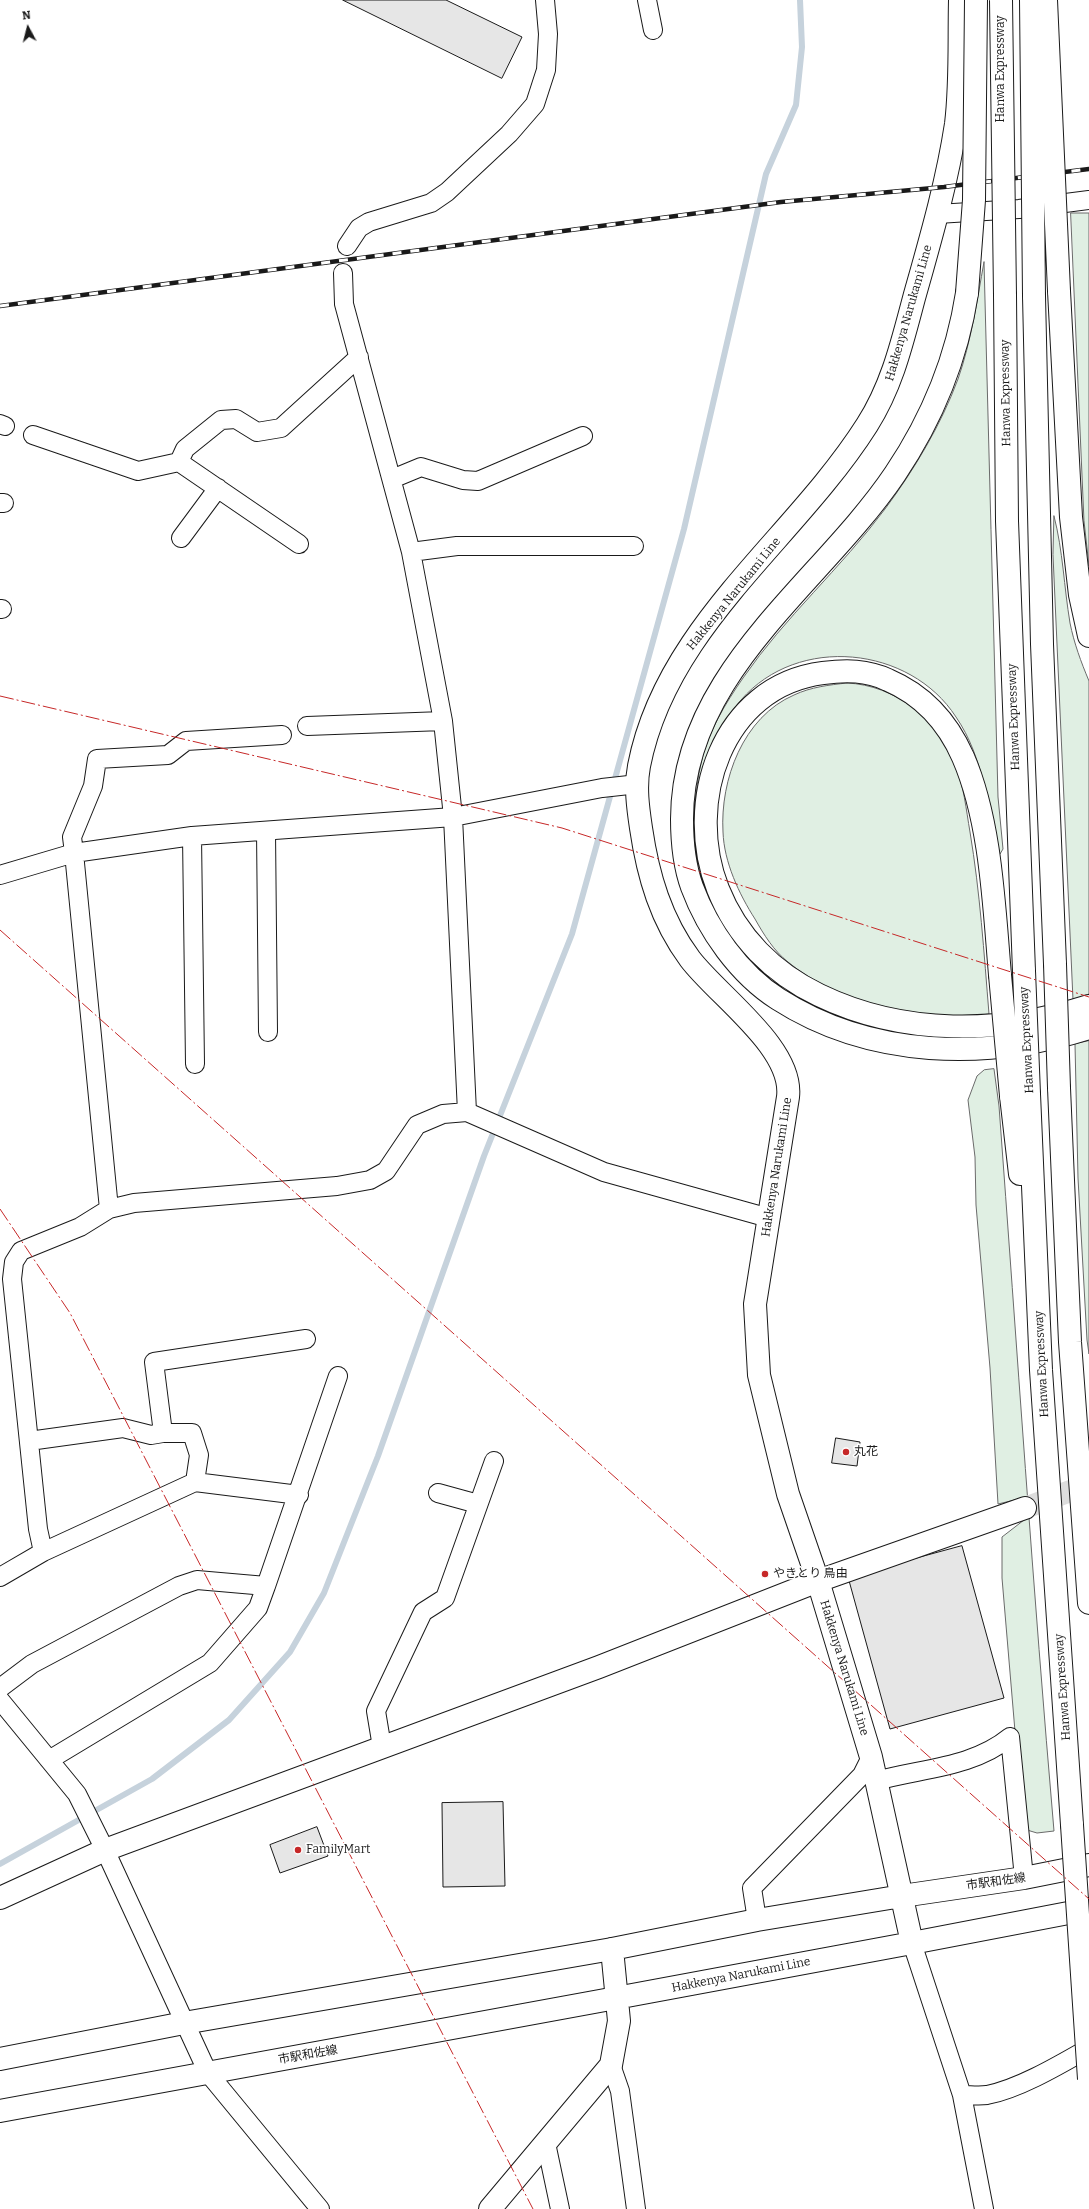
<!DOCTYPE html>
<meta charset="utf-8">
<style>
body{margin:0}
#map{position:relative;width:1089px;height:2209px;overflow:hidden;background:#fff;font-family:Bitter,serif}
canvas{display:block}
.north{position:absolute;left:8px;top:8px;width:40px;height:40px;-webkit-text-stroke:3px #fff;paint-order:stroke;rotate:353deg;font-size:11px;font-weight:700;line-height:16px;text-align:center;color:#1a1a1a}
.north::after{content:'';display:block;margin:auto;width:14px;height:18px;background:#1a1a1a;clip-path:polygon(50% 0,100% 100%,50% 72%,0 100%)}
</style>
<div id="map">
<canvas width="1089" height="2209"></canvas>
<div class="north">N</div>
</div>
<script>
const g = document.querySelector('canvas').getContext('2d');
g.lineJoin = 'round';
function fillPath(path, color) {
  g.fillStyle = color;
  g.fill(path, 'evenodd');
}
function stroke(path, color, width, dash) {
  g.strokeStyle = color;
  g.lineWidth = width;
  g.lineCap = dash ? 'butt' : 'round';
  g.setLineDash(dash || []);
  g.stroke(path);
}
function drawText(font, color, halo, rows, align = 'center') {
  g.font = font + ' Bitter,"Noto Sans JP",serif';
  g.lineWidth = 3;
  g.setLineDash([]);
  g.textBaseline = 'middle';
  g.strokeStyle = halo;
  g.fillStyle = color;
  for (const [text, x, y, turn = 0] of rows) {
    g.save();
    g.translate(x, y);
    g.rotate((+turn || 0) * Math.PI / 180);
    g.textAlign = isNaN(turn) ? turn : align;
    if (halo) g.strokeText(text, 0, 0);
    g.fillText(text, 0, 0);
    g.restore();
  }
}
const green = new Path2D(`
 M 1071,213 L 1089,213 L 1089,566 L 1084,521 Z
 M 984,262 L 998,797 L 1003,849 L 1000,854 C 987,807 984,758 956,717 C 910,646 798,634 741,700 C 716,729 705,770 695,807 C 696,792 698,777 701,763 C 708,732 725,704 743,678 C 785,617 841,568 885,509 C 914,470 941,425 958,379 C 971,342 977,301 984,262 Z
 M 1054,516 C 1063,551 1064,587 1070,623 C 1074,643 1081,662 1089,681 L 1089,994 L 1073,1000 L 1053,555 Z
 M 847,683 C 895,685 938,719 955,764 C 964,786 966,809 970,832 C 980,892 984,953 989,1014 C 926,1024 837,1003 788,962 C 774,951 764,935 755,919 C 739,894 724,862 723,832 C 720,780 743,717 794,695 C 811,687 829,685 847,683 Z
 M 1089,1041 L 1089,1354 L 1087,1340 L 1078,1178 L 1075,1044 Z
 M 994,1069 L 999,1106 C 1017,1348 1033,1589 1054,1831 L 1037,1833 L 1027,1830 L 1022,1814 L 1002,1578 L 1002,1537 L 1024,1520 L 1023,1498 L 998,1504 L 990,1368 L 976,1205 L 975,1157 L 968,1100 L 977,1076 L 984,1070 Z`);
fillPath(green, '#e0efe3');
stroke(green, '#6a6a6a', 1);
stroke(new Path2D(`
 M 0,1864 L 152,1779 L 229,1720 L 290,1652 L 324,1593 L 378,1456 L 484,1156 L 572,934 L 684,529 L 766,174 L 796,105 L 802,47 L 800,0`), '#c6d2dc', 6);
const building = new Path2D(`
 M 343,0 L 446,0 L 522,37 L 502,78 Z
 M 836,1438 L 860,1442 L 857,1466 L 832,1463 Z
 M 962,1546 L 1004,1698 L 890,1729 L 848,1577 Z
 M 503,1802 L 505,1886 L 443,1887 L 442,1803 Z
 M 317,1827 L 328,1856 L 280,1873 L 270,1845 Z`);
fillPath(building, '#e6e6e6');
stroke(building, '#1a1a1a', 1);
stroke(new Path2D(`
 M 1025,1508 L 1089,1484`), '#ddd', 22, [22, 11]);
const minor = new Path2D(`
 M 647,0 L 653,30
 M 937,214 L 1019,209 L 1089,200
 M 347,246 L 359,228 L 369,222 L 431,203 L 447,192 L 509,134 L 535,104 L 546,70 L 548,34 L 545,0
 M 343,273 L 344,304 L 411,552 L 443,721 L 453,817 L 467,1112
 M 0,424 L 5,426
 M 33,435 L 138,471 L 179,462 L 299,544
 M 179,462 L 185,449 L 221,420 L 236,419 L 257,432 L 281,428 L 359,357
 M 392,479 L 421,467 L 463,480 L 478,481 L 583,436
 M 0,503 L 4,503
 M 181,538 L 218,488
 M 411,552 L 457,546 L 634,546
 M 0,609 L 2,609
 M 307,726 L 443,721
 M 266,831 L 268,1032
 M 192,836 L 195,1064
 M 0,875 L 74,853 L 72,837 L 93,786 L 97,759 L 168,755 L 186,741 L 282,735
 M 109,1209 L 134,1203 L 337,1186 L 370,1180 L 386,1171 L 417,1125 L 443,1114 L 467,1112 L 604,1172 L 769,1218
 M 163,1433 L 192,1433 L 199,1455 L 195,1482 L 299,1495
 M 29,1441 L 123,1428 L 151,1435 L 163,1433 L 154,1362 L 306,1339
 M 438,1493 L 478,1504
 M 43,1552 L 38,1529 L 12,1279 L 14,1262 L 21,1251 L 80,1227 L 109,1209 L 74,853 L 192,836 L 453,817 L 602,788 L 638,784
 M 0,1577 L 43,1552 L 195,1482
 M 266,1586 L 338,1376
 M 0,1688 L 32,1664 L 179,1586 L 197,1580 L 266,1586 L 258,1608 L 210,1663 L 49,1760
 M 0,1700 L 77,1794 L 105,1850 L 208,2073 L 320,2209
 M 382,1747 L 376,1711 L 423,1612 L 445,1598 L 494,1461
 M 876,1781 C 922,1768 972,1768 1010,1737 L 1024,1878
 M 757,1920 L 752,1888 L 862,1775 L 871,1757
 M 912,1943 L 962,2095 L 984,2209
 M 611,2065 L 620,2091 L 636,2209
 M 962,2095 C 970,2095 979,2096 987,2095 C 1019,2089 1061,2064 1089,2048
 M 546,2143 L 560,2209`);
const tertiary = new Path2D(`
 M 902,1896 L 1024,1878 L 1089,1865
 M 0,1898 L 105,1850 L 599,1667 L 818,1581 L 1025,1508
 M 912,1943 L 1089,1909
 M 0,2059 L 184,2023 L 612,1949
 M 0,2111 L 616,1998`);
const secondary = new Path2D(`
 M 616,1998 L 912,1943 L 871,1757 L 818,1581 L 788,1494 L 759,1375 L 755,1304 L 788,1097 C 794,1048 718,996 690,959 C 661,920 648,876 641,828 C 638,808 635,787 639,766 C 666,626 794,540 867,425 C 892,386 902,343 914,298 C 930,241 947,183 956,124 C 961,83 959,41 960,0
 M 490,2209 L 611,2065 L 619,2021 L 612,1949 L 757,1920 L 902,1896`);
const motorway = new Path2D(`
 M 1059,291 L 1071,517 L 1080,595 L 1089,636
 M 967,293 C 957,358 932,419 895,474 C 821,584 682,672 682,819 C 682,842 684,865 692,887 C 708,930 739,974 778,999 C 870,1058 987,1061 1089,1028
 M 1005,295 L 1007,521 L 1024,971
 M 1034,296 L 1042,644 L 1055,964
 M 1000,975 C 994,906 991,821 963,757 C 948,723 923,695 888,680 C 867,670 846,670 823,673 C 721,686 684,803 718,889 C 737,937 773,973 819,995 C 904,1036 1001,1034 1089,1006
 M 1059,1088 L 1070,1342 L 1089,1603
 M 1029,1094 L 1041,1370 L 1072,1825
 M 1011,1096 L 1020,1174`);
stroke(minor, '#1a1a1a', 20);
stroke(tertiary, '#1a1a1a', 24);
stroke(secondary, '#1a1a1a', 24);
stroke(motorway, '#1a1a1a', 24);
stroke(minor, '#fff', 18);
stroke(tertiary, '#fff', 22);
stroke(secondary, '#fff', 22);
stroke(motorway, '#fff', 22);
const rail = new Path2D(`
 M 0,306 L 781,202 L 944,187 L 1089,169`);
stroke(rail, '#1a1a1a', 4.5);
stroke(rail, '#fff', 3, [9]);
const motorwayBridge = new Path2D(`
 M 1001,0 L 1005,295
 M 1031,0 L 1034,296
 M 1046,0 L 1059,291
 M 967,293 L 974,200 L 976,0
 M 1055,964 L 1059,1088
 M 1024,971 L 1029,1094
 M 1000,975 L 1011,1096
 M 1072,1825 L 1089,2079`);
stroke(motorwayBridge, '#1a1a1a', 24, []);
stroke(motorwayBridge, '#fff', 22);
stroke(new Path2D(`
 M 0,696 L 562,828 L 1089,997
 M 0,930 L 1089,1899
 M 0,1209 L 70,1313 L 533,2209`), '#c62828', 1, [14, 3, 2, 3]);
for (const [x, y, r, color] of [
 [846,1452,4,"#c62828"],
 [765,1574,4,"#c62828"],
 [298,1850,4,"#c62828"]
]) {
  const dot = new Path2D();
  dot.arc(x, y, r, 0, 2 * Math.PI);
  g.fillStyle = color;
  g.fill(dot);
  stroke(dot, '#fff', 1.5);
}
drawText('12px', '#1a1a1a', '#fff', [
 ["Hanwa Expressway",1001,69,-90],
 ["Hakkenya Narukami Line",909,313,-74],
 ["Hanwa Expressway",1006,393,-91],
 ["Hakkenya Narukami Line",734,594,-51],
 ["Hanwa Expressway",1014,717,-92],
 ["Hanwa Expressway",1027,1040,-93],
 ["Hakkenya Narukami Line",777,1167,-81],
 ["Hanwa Expressway",1042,1364,-93],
 ["Hakkenya Narukami Line",844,1668,73],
 ["Hanwa Expressway",1063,1687,-94],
 ["市駅和佐線",996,1882,-8],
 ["Hakkenya Narukami Line",741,1975,-11],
 ["市駅和佐線",308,2055,-10]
]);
drawText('12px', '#1a1a1a', '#fff', [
 ["丸花",854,1452],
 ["やきとり 鳥由",773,1574],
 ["FamilyMart",306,1850]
], 'left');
</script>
